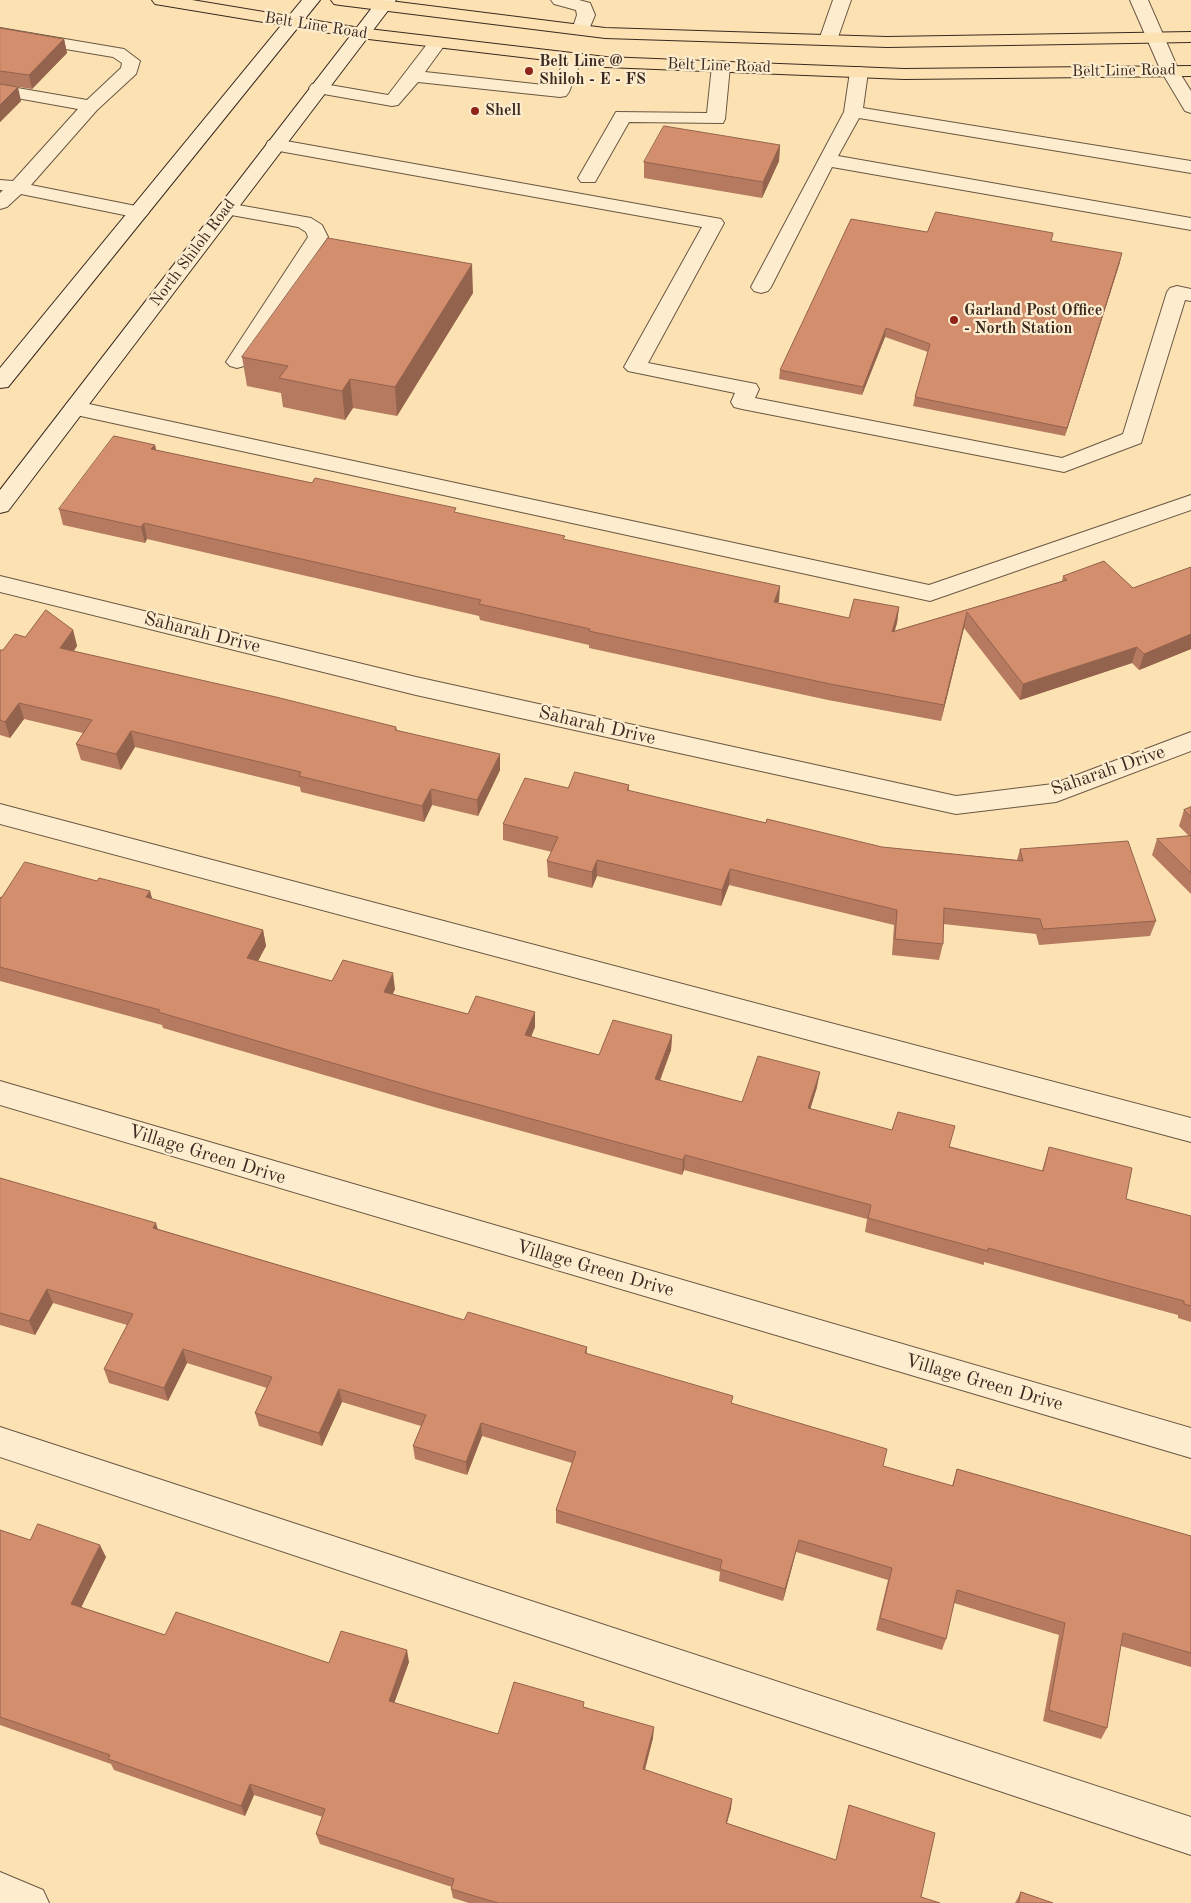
<!DOCTYPE html>
<style>
body{margin:0}
canvas{display:block;background:#fce2b2}
</style>
<canvas width="1191" height="1903"></canvas>
<script>
const g = document.querySelector('canvas').getContext('2d');
g.lineJoin = 'round';
function stroke(path, color, width, dash) {
  g.strokeStyle = color;
  g.lineWidth = width;
  g.lineCap = dash ? 'butt' : 'round';
  g.setLineDash(dash || []);
  g.stroke(path);
}
function fillPath(path, color) {
  g.fillStyle = color;
  g.fill(path, 'evenodd');
}
function drawText(font, color, halo, rows, align = 'center') {
  g.font = font + ' "Old Standard TT",serif';
  g.lineWidth = 4.5;
  g.setLineDash([]);
  g.textBaseline = 'middle';
  g.strokeStyle = halo;
  g.fillStyle = color;
  for (const [text, x, y, turn = 0] of rows) {
    g.save();
    g.translate(x, y);
    g.rotate((+turn || 0) * Math.PI / 180);
    g.textAlign = isNaN(turn) ? turn : align;
    if (halo) g.strokeText(text, 0, 0);
    g.fillText(text, 0, 0);
    g.restore();
  }
}
const service = new Path2D(`
 M 551,0 L 579,0 L 590,3 L 595,15 L 587,34 L 575,34 L 572,30 L 577,15 L 576,10 L 554,4 Z
 M 833,0 L 851,0 L 837,40 L 834,44 L 822,44 L 819,40 Z
 M 0,28 L 118,48 L 124,49 L 140,61 L 136,74 L 97,110 L 31,185 L 146,208 L 149,212 L 146,216 L 139,218 L 21,194 L 7,207 L 0,209 L 0,193 L 3,190 L 0,190 L 0,180 L 13,181 L 78,109 L 0,95 L 0,85 L 87,100 L 121,68 L 122,63 L 113,57 L 0,38 Z
 M 437,38 L 443,39 L 446,43 L 425,72 L 553,86 L 567,54 L 579,54 L 582,58 L 569,92 L 566,96 L 560,97 L 418,82 L 398,105 L 392,106 L 318,93 L 312,92 L 309,88 L 312,84 L 318,83 L 388,95 L 431,39 Z
 M 721,61 L 727,62 L 730,66 L 725,119 L 723,123 L 629,122 L 595,182 L 581,182 L 578,178 L 616,112 L 707,113 L 712,66 L 715,62 Z
 M 1170,66 L 1176,67 L 1191,91 L 1191,113 L 1185,111 L 1161,71 L 1164,67 Z
 M 859,67 L 865,68 L 868,72 L 863,108 L 1191,161 L 1191,173 L 859,118 L 838,156 L 1191,218 L 1191,230 L 832,167 L 771,287 L 768,291 L 761,293 L 754,291 L 751,287 L 844,112 L 850,72 L 853,68 Z
 M 275,139 L 721,219 L 724,223 L 648,363 L 756,384 L 759,389 L 755,398 L 1062,458 L 1123,434 L 1167,292 L 1170,288 L 1177,286 L 1191,289 L 1191,301 L 1185,300 L 1141,443 L 1064,472 L 742,409 L 734,407 L 731,402 L 735,393 L 628,371 L 624,367 L 702,227 L 268,149 L 266,145 L 268,141 Z
 M 227,203 L 311,218 L 322,225 L 328,237 L 244,366 L 237,368 L 230,366 L 226,362 L 308,237 L 306,232 L 298,227 L 220,213 L 217,209 L 220,205 Z
 M 75,401 L 929,585 L 1191,495 L 1191,510 L 930,601 L 67,413 L 64,408 L 67,403 Z
 M 0,804 L 1191,1118 L 1191,1142 L 0,824 Z
 M 0,1427 L 1191,1817 L 1191,1855 L 0,1457 Z`);
const minor = new Path2D(`
 M 1130,0 L 1148,0 L 1179,71 L 1176,75 L 1164,75 L 1161,71 Z
 M 0,576 L 416,677 L 956,796 L 1053,784 L 1191,732 L 1191,751 L 1056,802 L 956,814 L 416,695 L 0,592 Z
 M 0,1081 L 1191,1428 L 1191,1458 L 0,1105 Z
 M 0,1872 L 43,1890 L 49,1903 L 0,1903 Z`);
const secondary = new Path2D(`
 M 302,0 L 320,0 L 8,387 L 0,388 L 0,368 Z
 M 378,0 L 396,0 L 8,511 L 0,513 L 0,490 Z`);
const primary = new Path2D(`
 M 152,0 L 192,0 L 360,28 L 606,57 L 904,69 L 1191,66 L 1191,76 L 904,79 L 606,67 L 360,38 L 161,5 L 155,4 Z
 M 331,0 L 382,0 L 605,28 L 887,37 L 1191,32 L 1191,42 L 887,47 L 605,38 L 340,5 L 334,4 Z`);
stroke(service, '#6a5744', 2);
stroke(minor, '#6a5744', 2);
stroke(secondary, '#392920', 2);
stroke(primary, '#392920', 2);
fillPath(service, '#fdeccd');
fillPath(minor, '#fdeccd');
fillPath(secondary, '#fdeccd');
fillPath(primary, '#fce2b2');
fillPath(new Path2D(`
 M 0,28 L 64,39 L 67,53 L 32,89 L 6,85 L 21,101 L 0,122 Z
 M 780,145 L 779,161 L 762,198 L 644,178 L 644,162 Z
 M 927,232 L 1052,241 L 1120,262 L 1065,436 L 913,406 L 915,397 L 928,352 L 885,337 L 862,395 L 779,379 L 780,370 Z
 M 473,293 L 397,416 L 353,408 L 345,420 L 283,407 L 281,393 L 247,386 L 242,357 Z
 M 155,445 L 156,450 L 456,513 L 565,540 L 778,603 L 849,618 L 899,607 L 897,623 L 894,631 L 1062,581 L 1063,576 L 1133,588 L 1191,567 L 1191,649 L 1139,670 L 1132,663 L 1020,700 L 964,628 L 941,721 L 828,700 L 589,648 L 589,645 L 480,620 L 479,616 L 147,539 L 145,543 L 63,525 L 59,509 Z
 M 73,630 L 77,646 L 74,651 L 396,727 L 397,730 L 500,770 L 478,816 L 432,805 L 424,822 L 301,792 L 300,787 L 135,747 L 121,770 L 81,760 L 76,744 L 83,733 L 24,719 L 10,738 L 0,735 L 0,650 L 3,650 L 25,637 Z
 M 629,785 L 629,791 L 766,823 L 882,847 L 1017,860 L 1020,849 L 1156,921 L 1150,936 L 1039,945 L 1036,934 L 943,924 L 943,944 L 939,960 L 892,955 L 894,925 L 729,885 L 721,906 L 597,876 L 592,888 L 548,877 L 547,861 L 552,852 L 503,840 L 503,824 L 568,788 Z
 M 1191,807 L 1191,894 L 1152,855 L 1157,839 L 1189,836 L 1179,826 L 1184,810 Z
 M 97,881 L 150,891 L 152,899 L 263,930 L 266,946 L 258,961 L 332,981 L 395,989 L 393,994 L 468,1014 L 535,1012 L 535,1027 L 531,1037 L 599,1055 L 672,1035 L 671,1050 L 660,1081 L 742,1102 L 817,1087 L 810,1109 L 1042,1171 L 1049,1147 L 1126,1199 L 1191,1216 L 1191,1322 L 1178,1318 L 1178,1315 L 984,1262 L 984,1265 L 865,1232 L 867,1219 L 684,1170 L 682,1175 L 434,1107 L 163,1028 L 162,1025 L 0,981 L 0,897 Z
 M 0,1178 L 158,1229 L 464,1320 L 587,1347 L 587,1354 L 732,1403 L 883,1466 L 952,1486 L 957,1469 L 1191,1536 L 1191,1667 L 1121,1646 L 1107,1728 L 1101,1739 L 1043,1721 L 1059,1635 L 954,1603 L 946,1639 L 942,1650 L 876,1630 L 888,1580 L 796,1552 L 783,1601 L 719,1581 L 720,1572 L 556,1523 L 556,1510 L 572,1463 L 482,1436 L 467,1475 L 415,1459 L 413,1446 L 421,1426 L 342,1402 L 322,1446 L 259,1426 L 255,1413 L 267,1388 L 187,1363 L 168,1401 L 109,1383 L 104,1369 L 127,1325 L 53,1303 L 35,1335 L 0,1325 Z
 M 0,1530 L 30,1540 L 106,1557 L 81,1607 L 165,1635 L 329,1663 L 409,1662 L 394,1703 L 498,1734 L 585,1707 L 653,1738 L 645,1770 L 732,1799 L 727,1823 L 836,1860 L 849,1805 L 921,1897 L 940,1903 L 469,1903 L 453,1898 L 451,1889 L 452,1887 L 320,1844 L 316,1834 L 323,1817 L 254,1795 L 245,1816 L 114,1770 L 111,1764 L 0,1725 Z
 M 1021,1892 L 1053,1903 L 1015,1903 Z`), '#b57a5f');
fillPath(new Path2D(`
 M 64,39 L 67,53 L 32,89 L 29,75 Z
 M 18,87 L 21,101 L 0,122 L 0,105 Z
 M 780,145 L 779,161 L 762,198 L 763,182 Z
 M 1122,253 L 1120,262 L 1065,436 L 1067,428 Z
 M 472,264 L 473,293 L 397,416 L 395,387 Z
 M 886,328 L 885,337 L 862,395 L 863,387 Z
 M 350,379 L 353,408 L 345,420 L 342,391 Z
 M 155,445 L 158,461 L 151,449 Z
 M 144,523 L 147,539 L 145,543 L 141,527 Z
 M 780,586 L 779,602 L 774,602 Z
 M 899,607 L 897,623 L 890,648 L 892,632 Z
 M 967,612 L 964,628 L 941,721 L 944,705 Z
 M 73,630 L 77,646 L 64,664 L 60,648 Z
 M 1191,634 L 1191,649 L 1139,670 L 1144,654 Z
 M 1137,647 L 1132,663 L 1020,700 L 1023,684 Z
 M 19,703 L 24,719 L 10,738 L 5,722 Z
 M 131,731 L 135,747 L 121,770 L 116,754 Z
 M 500,754 L 500,770 L 478,816 L 477,800 Z
 M 431,789 L 432,805 L 424,822 L 422,806 Z
 M 597,860 L 597,876 L 592,888 L 592,872 Z
 M 730,869 L 729,885 L 721,906 L 722,890 Z
 M 150,891 L 154,906 L 146,897 Z
 M 263,930 L 266,946 L 251,974 L 247,958 Z
 M 393,973 L 395,989 L 386,1007 L 384,992 Z
 M 535,1012 L 535,1027 L 525,1051 L 525,1035 Z
 M 672,1035 L 671,1050 L 654,1095 L 655,1079 Z
 M 820,1072 L 817,1087 L 806,1123 L 808,1108 Z
 M 685,1155 L 684,1170 L 682,1175 L 683,1160 Z
 M 156,1223 L 160,1237 L 153,1228 Z
 M 47,1289 L 53,1303 L 35,1335 L 29,1321 Z
 M 183,1349 L 187,1363 L 168,1401 L 164,1388 Z
 M 339,1389 L 342,1402 L 322,1446 L 319,1433 Z
 M 481,1423 L 482,1436 L 467,1475 L 466,1462 Z
 M 799,1540 L 796,1552 L 783,1601 L 785,1589 Z
 M 100,1545 L 106,1557 L 77,1616 L 71,1604 Z
 M 407,1650 L 409,1662 L 391,1712 L 389,1701 Z
 M 654,1727 L 653,1738 L 642,1779 L 643,1769 Z
 M 250,1784 L 254,1795 L 245,1816 L 241,1806 Z
 M 732,1799 L 731,1809 L 724,1833 L 726,1823 Z`), '#94634d');
const building = new Path2D(`
 M 0,28 L 64,39 L 29,75 L 0,71 Z
 M 0,84 L 18,87 L 0,105 Z
 M 664,126 L 780,145 L 763,182 L 644,162 Z
 M 936,212 L 1053,233 L 1051,241 L 1122,253 L 1067,428 L 915,397 L 930,344 L 886,328 L 863,387 L 780,370 L 851,219 L 927,232 Z
 M 328,238 L 472,264 L 395,387 L 350,379 L 342,391 L 279,378 L 288,366 L 242,357 Z
 M 114,436 L 155,445 L 151,449 L 312,483 L 315,478 L 456,508 L 454,512 L 565,536 L 563,539 L 780,586 L 774,602 L 849,618 L 854,599 L 899,607 L 892,632 L 1067,580 L 1063,576 L 1104,561 L 1133,588 L 1191,567 L 1191,634 L 1144,654 L 1137,647 L 1023,684 L 967,612 L 944,705 L 830,684 L 589,631 L 590,629 L 479,604 L 481,600 L 144,523 L 141,527 L 59,509 Z
 M 46,610 L 73,630 L 60,648 L 276,697 L 396,727 L 395,730 L 500,754 L 477,800 L 431,789 L 422,806 L 299,776 L 301,772 L 131,731 L 116,754 L 76,744 L 92,720 L 19,703 L 5,722 L 0,720 L 0,650 L 3,650 L 15,634 L 25,637 Z
 M 575,772 L 629,785 L 627,790 L 766,823 L 767,819 L 882,847 L 1023,861 L 1020,849 L 1128,841 L 1156,921 L 1043,929 L 1040,919 L 944,908 L 943,944 L 895,939 L 897,910 L 730,869 L 722,890 L 597,860 L 592,872 L 547,861 L 558,837 L 503,824 L 525,778 L 568,788 Z
 M 1191,807 L 1191,817 L 1184,810 Z
 M 1191,836 L 1191,873 L 1157,839 Z
 M 25,862 L 97,881 L 99,878 L 150,891 L 146,897 L 263,930 L 247,958 L 332,981 L 343,960 L 393,973 L 384,992 L 468,1014 L 476,996 L 535,1012 L 525,1035 L 599,1055 L 613,1020 L 672,1035 L 655,1079 L 742,1102 L 758,1056 L 820,1072 L 808,1108 L 892,1130 L 898,1112 L 955,1126 L 949,1147 L 1043,1171 L 1049,1147 L 1132,1168 L 1126,1199 L 1191,1216 L 1191,1306 L 1184,1304 L 1184,1301 L 988,1248 L 988,1251 L 868,1218 L 871,1205 L 685,1155 L 683,1160 L 432,1092 L 158,1012 L 160,1010 L 0,967 L 0,897 L 1,898 Z
 M 0,1178 L 156,1223 L 153,1228 L 464,1320 L 468,1312 L 587,1347 L 585,1353 L 733,1396 L 731,1403 L 887,1449 L 883,1466 L 953,1486 L 957,1469 L 1191,1536 L 1191,1653 L 1123,1633 L 1107,1728 L 1049,1710 L 1065,1623 L 957,1590 L 946,1639 L 880,1618 L 892,1568 L 799,1540 L 785,1589 L 720,1569 L 722,1560 L 556,1510 L 576,1452 L 481,1423 L 466,1462 L 413,1446 L 426,1415 L 339,1389 L 319,1433 L 255,1413 L 272,1377 L 183,1349 L 164,1388 L 104,1369 L 133,1314 L 47,1289 L 29,1321 L 0,1313 Z
 M 38,1524 L 100,1545 L 71,1604 L 165,1635 L 176,1612 L 329,1663 L 341,1631 L 407,1650 L 389,1701 L 498,1734 L 514,1682 L 584,1702 L 583,1707 L 654,1727 L 643,1769 L 732,1799 L 726,1823 L 836,1860 L 849,1805 L 935,1833 L 921,1897 L 940,1903 L 498,1903 L 451,1889 L 454,1879 L 316,1834 L 325,1809 L 250,1784 L 241,1806 L 108,1759 L 110,1755 L 0,1717 L 0,1530 L 30,1540 Z
 M 1021,1892 L 1053,1903 L 1019,1903 Z`);
fillPath(building, '#d38e6e');
stroke(building, '#94634d', 1);
for (const [x, y, r, color] of [
 [529,71,5,"#8f2418"],
 [475,111,5,"#8f2418"],
 [954,320,5,"#8f2418"]
]) {
  const dot = new Path2D();
  dot.arc(x, y, r, 0, 2 * Math.PI);
  g.fillStyle = color;
  g.fill(dot);
  stroke(dot, '#fdeccd', 2);
}
drawText('16px', '#392920', '#fdeccd', [
 ["Belt Line Road",316,26,9],
 ["Belt Line Road",719,66,2],
 ["Belt Line Road",1124,71,-1],
 ["North Shiloh Road",193,253,-53]
]);
drawText('bold 16px', '#392920', '#fdeccd', [
 ["Belt Line @",539,62],
 ["Shiloh - E - FS",539,80],
 ["Shell",485,111],
 ["Garland Post Office",964,311],
 ["- North Station",964,329]
], 'left');
drawText('19px', '#392920', '#fdeccd', [
 ["Saharah Drive",202,633,14],
 ["Saharah Drive",597,726,13],
 ["Saharah Drive",1108,771,-19],
 ["Village Green Drive",207,1155,17],
 ["Village Green Drive",595,1269,16],
 ["Village Green Drive",984,1383,16]
]);
</script>
